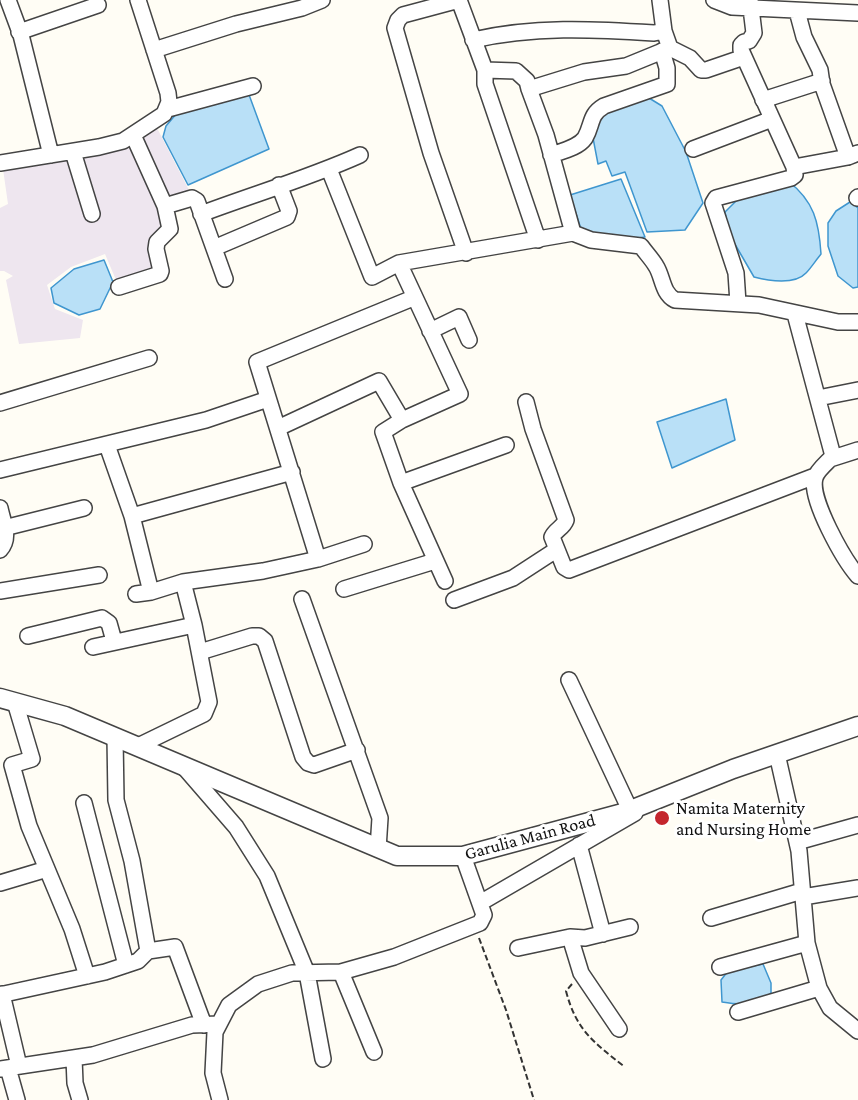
<!DOCTYPE html>
<style>
body{margin:0}
canvas{display:block;background:#fffdf5}
</style>
<canvas width="858" height="1100"></canvas>
<script>
const g = document.querySelector('canvas').getContext('2d');
g.lineJoin = 'round';
function fillPath(path, color) {
  g.fillStyle = color;
  g.fill(path, 'evenodd');
}
function stroke(path, color, width, dash) {
  g.strokeStyle = color;
  g.lineWidth = width;
  g.lineCap = dash ? 'butt' : 'round';
  g.setLineDash(dash || []);
  g.stroke(path);
}
function drawText(font, color, halo, rows, align = 'center') {
  g.font = font + ' "Crimson Pro",serif';
  g.lineWidth = 6;
  g.setLineDash([]);
  g.textBaseline = 'middle';
  g.strokeStyle = halo;
  g.fillStyle = color;
  for (const [text, x, y, turn = 0] of rows) {
    g.save();
    g.translate(x, y);
    g.rotate((+turn || 0) * Math.PI / 180);
    g.textAlign = isNaN(turn) ? turn : align;
    if (halo) g.strokeText(text, 0, 0);
    g.fillText(text, 0, 0);
    g.restore();
  }
}
fillPath(new Path2D(`
 M 156,126 L 191,194 L 164,208 L 168,229 L 151,239 L 160,273 L 116,280 L 105,254 L 71,267 L 47,285 L 55,309 L 83,320 L 80,338 L 19,344 L 6,280 L 13,276 L 4,271 L 0,271 L 0,208 L 8,204 L 3,169 Z`), '#eee6ef');
const water = new Path2D(`
 M 248,92 L 269,149 L 188,185 L 163,137 L 166,126 L 177,113 Z
 M 649,98 L 662,106 L 686,152 L 703,203 L 685,230 L 647,232 L 625,172 L 612,176 L 606,161 L 598,164 L 593,138 L 602,111 Z
 M 621,179 L 645,237 L 616,241 L 581,229 L 570,195 Z
 M 788,181 C 814,201 819,222 821,254 C 816,260 811,268 806,273 C 795,285 769,281 754,277 L 729,234 L 725,212 L 738,199 Z
 M 850,202 L 858,208 L 858,287 L 853,288 L 838,276 L 828,246 L 828,223 L 836,211 Z
 M 104,260 L 113,282 L 100,309 L 79,315 L 54,303 L 51,288 L 74,269 Z
 M 726,399 L 735,440 L 672,468 L 657,422 Z
 M 763,964 L 771,983 L 771,993 C 757,1006 740,1005 722,1002 L 721,980 L 728,971 Z`);
fillPath(water, '#b9e0f7');
stroke(water, '#3f96cf', 1.5);
const minor = new Path2D(`
 M 8,0 L 21,35 L 51,155
 M 459,0 L 403,15 L 398,20 L 395,28 L 431,153 L 466,253
 M 459,0 L 485,70 L 516,71 L 527,81 L 529,89 L 546,135 L 573,233
 M 714,0 L 732,7 L 858,13
 M 750,0 L 754,33 L 749,41 L 744,42 L 741,45 L 741,50 L 794,167 L 848,157
 M 797,11 L 804,37 L 820,70 L 822,84 L 848,157 L 858,153
 M 19,32 L 98,5
 M 473,40 C 533,26 593,29 654,33 L 664,31
 M 670,48 L 690,58 L 701,70 L 706,70 L 744,57
 M 154,50 L 236,24 L 302,8 L 322,0
 M 485,70 L 485,84 L 538,240
 M 529,89 L 584,72 L 626,66 L 670,48 L 664,31 L 660,0
 M 763,100 L 822,81
 M 168,109 L 253,86
 M 133,135 L 165,206 L 192,198 L 197,201 L 225,279
 M 693,149 L 772,119
 M 73,152 L 92,214
 M 551,155 C 562,151 578,148 585,138 C 593,124 589,115 604,106 L 667,84 L 667,68 L 662,51
 M 0,163 L 99,147 L 123,141 L 164,114 L 169,102 L 168,93 L 138,0
 M 329,169 L 372,277 L 399,263
 M 857,198 L 858,197
 M 201,214 C 254,194 309,178 360,155
 M 214,248 L 287,217 L 289,211 L 279,185
 M 119,287 L 160,274 L 161,271 L 156,249 L 157,242 L 170,229 L 165,206
 M 738,303 L 736,273 L 713,203 L 716,198 L 791,178 L 795,175 L 794,167
 M 795,314 L 833,456 C 828,462 817,470 815,478 C 809,499 844,560 858,576
 M 430,331 L 459,317 L 469,340
 M 818,398 L 858,390
 M 526,402 L 533,429 L 566,520 C 563,528 556,529 552,537 L 564,567 L 569,570 L 815,476
 M 0,403 L 149,358
 M 402,420 L 383,432 L 401,483 L 445,581
 M 278,428 L 379,381 L 402,420 L 460,394 L 399,263 L 573,233 L 591,240 L 641,246 C 646,253 652,259 656,266 C 663,277 662,293 675,300 L 759,305 L 838,322 L 858,322
 M 107,445 L 132,516 L 151,592
 M 830,459 L 858,450
 M 0,470 L 206,420 L 268,399
 M 401,483 L 506,445
 M 0,508 C 3,523 11,538 0,550
 M 132,516 L 292,472
 M 4,528 L 84,508
 M 318,559 L 257,362 L 413,298
 M 183,582 L 194,625
 M 344,589 L 435,561
 M 0,591 L 99,575
 M 136,594 L 151,592 L 183,582 L 263,571 L 318,559 L 364,544
 M 302,599 L 380,818 L 378,849
 M 454,600 L 513,578 L 556,550
 M 28,636 L 102,618 L 109,623 L 114,641
 M 93,647 L 194,625 L 209,702 L 204,714 L 138,746
 M 200,652 L 252,636 L 259,636 L 265,641 L 303,757 L 308,763 L 314,765 L 357,750
 M 569,680 L 630,810
 M 15,702 L 32,759 L 12,765 L 29,826 L 72,929 L 87,976
 M 777,754 L 799,851 L 807,943 L 819,988 L 830,1008 L 858,1031
 M 184,767 L 236,827 L 267,876 L 307,973 L 323,1059
 M 84,803 L 126,965
 M 797,842 L 858,825
 M 579,845 L 603,934
 M 0,883 L 47,869
 M 803,897 L 858,888
 M 480,903 L 635,813
 M 711,918 L 802,891
 M 570,937 L 581,973 L 619,1029
 M 518,948 L 570,937 L 585,938 L 630,927
 M 148,951 L 175,947 L 204,1025
 M 720,967 L 807,943
 M 341,972 L 374,1052
 M 2,994 L 19,1066
 M 0,995 L 105,972 L 138,961 L 148,951 L 132,861 L 116,800 L 115,737
 M 738,1012 L 819,988
 M 74,1058 L 75,1083 L 80,1100
 M 8,1068 L 17,1100
 M 0,1069 L 93,1055 L 192,1025 L 219,1024
 M 220,1100 L 213,1073 L 215,1032 L 229,1005 L 258,984 L 292,973 L 341,972 L 394,957 L 480,923 L 484,915 L 463,856`);
const tertiary = new Path2D(`
 M 0,698 L 65,716 L 397,856 L 463,856 L 623,813 L 733,769 L 858,726`);
stroke(minor, '#444', 18);
stroke(tertiary, '#444', 21);
stroke(new Path2D(`
 M 479,938 L 506,1010 L 534,1100
 M 572,984 L 566,991 C 576,1030 594,1043 625,1067`), '#333', 2, [6, 3]);
stroke(minor, '#fff', 15);
stroke(tertiary, '#fff', 18);
for (const [x, y, r, color] of [
 [662,818,8,"#c4262e"]
]) {
  const dot = new Path2D();
  dot.arc(x, y, r, 0, 2 * Math.PI);
  g.fillStyle = color;
  g.fill(dot);
  stroke(dot, '#fff', 2);
}
drawText('18px', '#111', '#fff', [
 ["Namita Maternity",676,808],
 ["and Nursing Home",676,829]
], 'left');
drawText('18px', '#111', '#fff', [
 ["Garulia Main Road",530,837,-15]
]);
</script>
